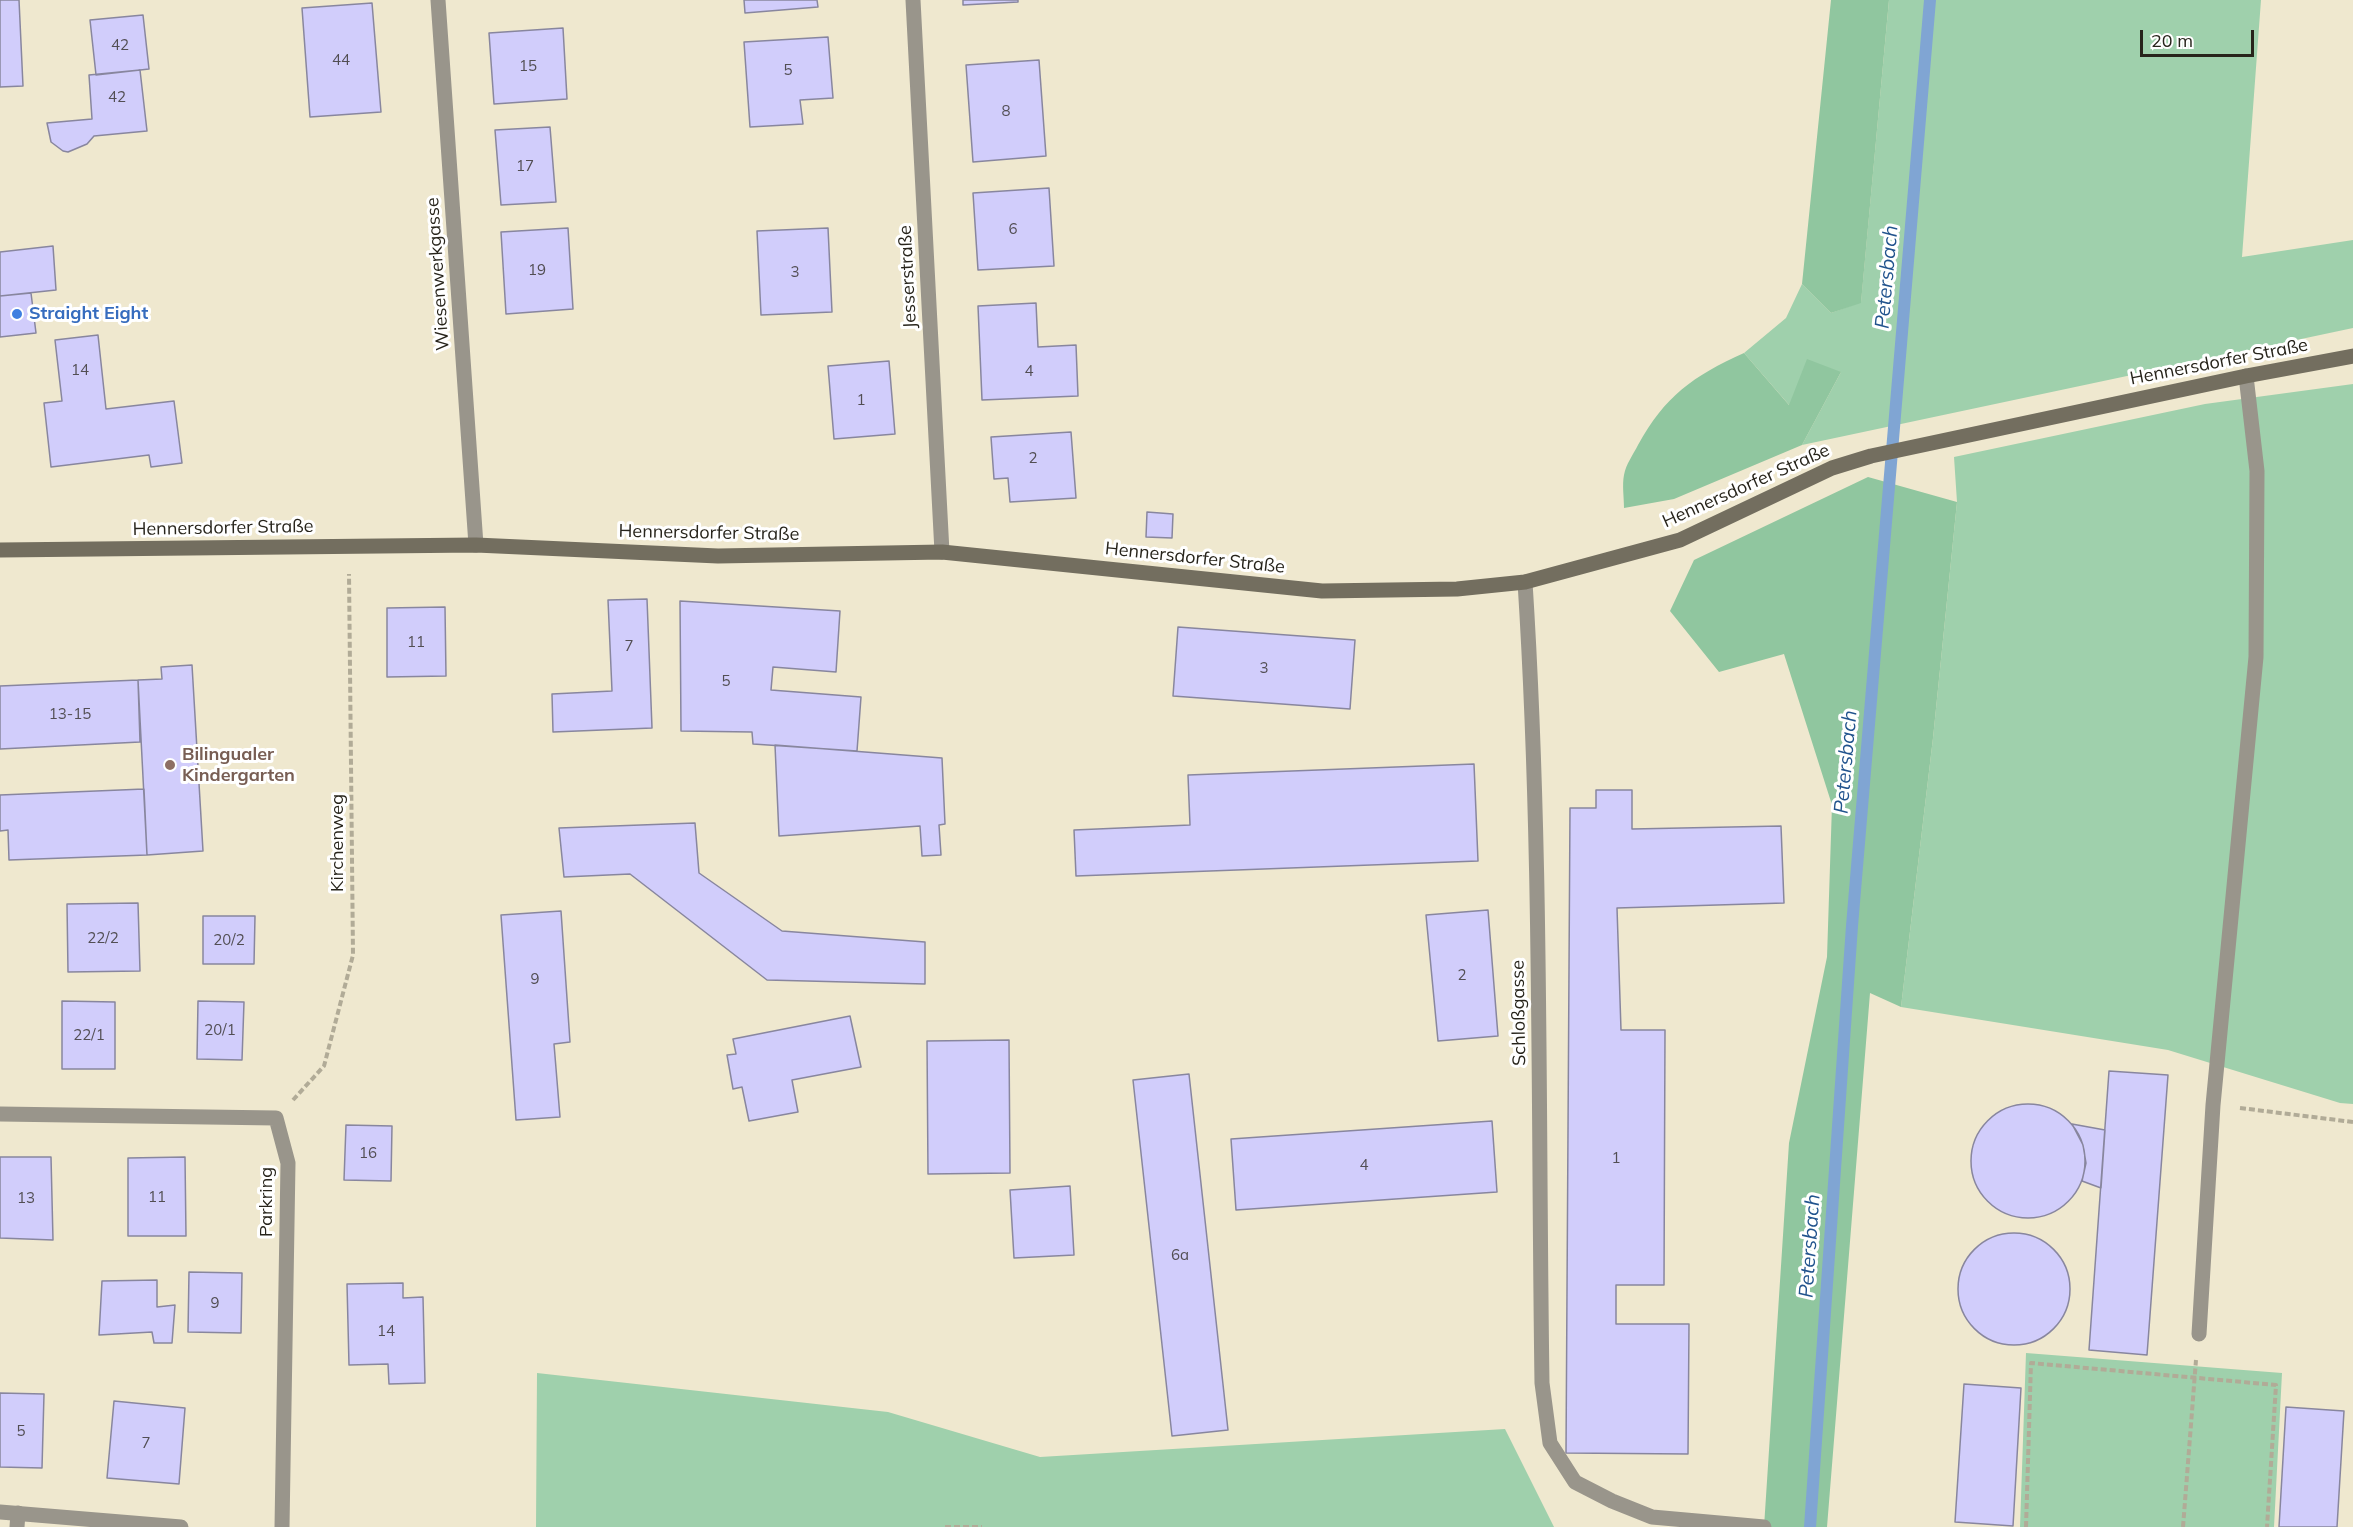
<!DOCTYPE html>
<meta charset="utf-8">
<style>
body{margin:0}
#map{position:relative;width:2353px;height:1527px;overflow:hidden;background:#efe8cf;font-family:Mulish,sans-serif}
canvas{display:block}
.scale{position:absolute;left:2140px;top:30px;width:114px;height:27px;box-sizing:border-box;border:3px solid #27241b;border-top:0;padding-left:8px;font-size:18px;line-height:21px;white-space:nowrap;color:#27241b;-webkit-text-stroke:4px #fff;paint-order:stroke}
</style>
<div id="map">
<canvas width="2353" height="1527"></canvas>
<div class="scale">20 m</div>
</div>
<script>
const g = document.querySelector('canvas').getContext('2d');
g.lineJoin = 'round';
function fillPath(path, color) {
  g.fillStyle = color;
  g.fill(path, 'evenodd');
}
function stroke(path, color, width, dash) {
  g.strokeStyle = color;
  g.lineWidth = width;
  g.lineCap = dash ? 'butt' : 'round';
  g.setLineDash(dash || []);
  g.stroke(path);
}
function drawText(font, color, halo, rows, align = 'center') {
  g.font = font + ' Mulish,sans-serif';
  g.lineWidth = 6;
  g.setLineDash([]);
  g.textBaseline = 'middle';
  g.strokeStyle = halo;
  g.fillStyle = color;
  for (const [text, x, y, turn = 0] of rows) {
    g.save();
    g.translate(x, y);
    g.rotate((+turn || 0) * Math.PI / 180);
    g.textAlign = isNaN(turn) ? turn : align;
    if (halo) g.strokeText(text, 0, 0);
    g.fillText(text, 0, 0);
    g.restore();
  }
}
fillPath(new Path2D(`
 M 1889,0 L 2261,0 L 2242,257 L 2353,240 L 2353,328 L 1802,445 L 1841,372 L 1790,406 L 1744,353 L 1786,318 L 1802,284 L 1831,313 L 1861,302 Z
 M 2353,384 L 2353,1104 L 2340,1103 L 2168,1050 L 1901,1007 L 1933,738 L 1957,502 L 1954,457 L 2205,404 Z
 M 2026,1353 L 2282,1373 L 2274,1527 L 2020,1527 Z
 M 537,1373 L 888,1412 L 1040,1457 L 1505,1429 L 1554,1527 L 536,1527 Z`), '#9fd0ac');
fillPath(new Path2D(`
 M 1831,0 L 1889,0 L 1861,303 L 1831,313 L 1802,284 Z
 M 1744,353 L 1789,405 L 1807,359 L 1841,372 L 1802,445 L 1674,499 L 1624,508 C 1624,497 1622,485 1624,475 C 1626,464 1633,455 1638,445 C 1665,396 1693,376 1744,353 Z
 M 1868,477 L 1957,502 L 1933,738 L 1901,1007 L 1870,993 L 1827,1527 L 1764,1527 L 1789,1143 L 1827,957 L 1832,805 L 1784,654 L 1719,672 L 1670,611 L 1694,560 Z`), '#90c69f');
stroke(new Path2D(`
 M 1810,1527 L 1852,926 L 1930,0`), '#80a5d3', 12);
const building = new Path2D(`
 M 0,0 L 19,0 L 23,86 L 0,87 Z
 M 744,0 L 817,0 L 818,7 L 745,13 Z
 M 963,0 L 1018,0 L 1018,2 L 963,5 Z
 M 372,3 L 381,112 L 310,117 L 302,8 Z
 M 143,15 L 149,69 L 96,75 L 90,20 Z
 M 563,28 L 567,99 L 494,104 L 489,33 Z
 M 828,37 L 833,98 L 800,100 L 803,124 L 750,127 L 744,42 Z
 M 1039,60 L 1046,156 L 973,162 L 966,65 Z
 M 140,70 L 147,131 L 94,136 L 87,144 L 68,152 L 63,151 L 51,142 L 47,123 L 92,119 L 89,75 Z
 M 550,127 L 556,202 L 501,205 L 495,130 Z
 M 1049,188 L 1054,266 L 978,270 L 973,193 Z
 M 568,228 L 573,309 L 506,314 L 501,232 Z
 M 828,228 L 832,312 L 761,315 L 757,231 Z
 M 53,246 L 56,290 L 0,296 L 0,252 Z
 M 31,293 L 36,333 L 0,337 L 0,296 Z
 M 1036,303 L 1038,347 L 1076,345 L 1078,396 L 982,400 L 978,306 Z
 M 98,335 L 106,409 L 174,401 L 182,463 L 151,467 L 149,455 L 51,467 L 44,403 L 62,401 L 55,340 Z
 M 889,361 L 895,434 L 834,439 L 828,366 Z
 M 1071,432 L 1076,498 L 1010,502 L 1008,478 L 994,479 L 991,437 Z
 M 1147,512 L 1173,514 L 1172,538 L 1146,537 Z
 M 647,599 L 652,728 L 553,732 L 552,694 L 612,691 L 608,600 Z
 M 680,601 L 840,611 L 836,672 L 773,667 L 771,690 L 861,697 L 857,751 L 753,744 L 752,732 L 681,731 Z
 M 445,607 L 446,676 L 387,677 L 387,608 Z
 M 1178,627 L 1355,640 L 1350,709 L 1173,696 Z
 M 192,665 L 203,851 L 147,855 L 138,680 L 162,679 L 161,667 Z
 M 138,680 L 140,742 L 0,749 L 0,686 Z
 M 775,745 L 942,758 L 945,824 L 939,825 L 941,855 L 922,856 L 920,826 L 779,836 Z
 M 1474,764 L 1478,861 L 1076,876 L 1074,830 L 1190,825 L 1188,775 Z
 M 144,789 L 147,855 L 9,860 L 8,830 L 0,831 L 0,795 Z
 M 1596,790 L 1632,790 L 1632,829 L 1781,826 L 1784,903 L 1617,908 L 1621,1030 L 1665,1030 L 1664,1285 L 1616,1285 L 1616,1324 L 1689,1324 L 1688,1454 L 1566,1453 L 1570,808 L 1596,808 Z
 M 695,823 L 699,873 L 782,931 L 925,942 L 925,984 L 767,980 L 630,874 L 564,877 L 559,828 Z
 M 138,903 L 140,971 L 68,972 L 67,904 Z
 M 1488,910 L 1498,1036 L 1438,1041 L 1426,915 Z
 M 561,911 L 570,1042 L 554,1044 L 560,1117 L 516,1120 L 501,915 Z
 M 203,916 L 255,916 L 254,964 L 203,964 Z
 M 62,1001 L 115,1002 L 115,1069 L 62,1069 Z
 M 198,1001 L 244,1002 L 242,1060 L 197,1059 Z
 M 850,1016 L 861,1067 L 792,1080 L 798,1112 L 749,1121 L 742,1087 L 733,1089 L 727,1055 L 736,1054 L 733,1039 Z
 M 1009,1040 L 1010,1173 L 928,1174 L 927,1041 Z
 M 2109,1071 L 2168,1075 L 2147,1355 L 2089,1350 Z
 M 1189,1074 L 1228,1430 L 1172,1436 L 1133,1080 Z
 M1971 1161a57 57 0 1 1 114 0a57 57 0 1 1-114 0Z
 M 1492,1121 L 1497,1192 L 1236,1210 L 1231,1139 Z
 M 2072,1124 L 2105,1130 L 2101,1188 L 2082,1181 L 2086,1163 L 2083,1145 Z
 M 346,1125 L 392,1126 L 391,1181 L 344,1180 Z
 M 0,1157 L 51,1157 L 53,1240 L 0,1238 Z
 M 185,1157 L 186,1236 L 128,1236 L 128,1158 Z
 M 1070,1186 L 1074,1255 L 1014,1258 L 1010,1190 Z
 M1958 1289a56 56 0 1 1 112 0a56 56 0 1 1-112 0Z
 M 189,1272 L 242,1273 L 241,1333 L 188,1332 Z
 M 157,1280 L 157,1307 L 175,1305 L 172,1343 L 154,1343 L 152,1332 L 99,1335 L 102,1281 Z
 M 403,1283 L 403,1298 L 423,1297 L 425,1383 L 389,1384 L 388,1364 L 349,1365 L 347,1284 Z
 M 1964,1384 L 2021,1388 L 2013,1526 L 1955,1522 Z
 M 0,1393 L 44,1394 L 42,1468 L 0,1467 Z
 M 114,1401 L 185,1408 L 179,1484 L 107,1478 Z
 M 2286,1407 L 2344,1411 L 2337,1527 L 2279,1527 Z`);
fillPath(building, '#d1cdfb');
stroke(building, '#88869e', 1.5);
stroke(new Path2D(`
 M 293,1100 L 324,1066 L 353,955 L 349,574
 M 2240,1108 L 2353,1122
 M 945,1527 L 982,1527
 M 2026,1527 L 2031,1363 L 2276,1385 L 2267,1527
 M 2183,1527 L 2196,1360`), '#b1ab97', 4, [6, 3]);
stroke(new Path2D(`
 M 913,0 L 942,552
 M 1525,582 C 1542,848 1538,1116 1542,1383 L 1550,1443 L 1575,1482 L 1612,1501 L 1652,1517 L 1764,1527
 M 2199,1334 L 2213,1105 L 2256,657 L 2257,471 L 2246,376
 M 17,1527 L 18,1513`), '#99958b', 15);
stroke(new Path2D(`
 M 438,0 L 476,545
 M 0,1114 L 276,1118 L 288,1163 L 282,1527
 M 0,1512 L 181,1527`), '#99958b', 15);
stroke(new Path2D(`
 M 0,550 L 476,545 L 718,556 L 942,552 L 1322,591 L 1457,589 L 1525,582 L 1680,540 L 1832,468 L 1871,456 L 2246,376 L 2353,356`), '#736e5f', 15);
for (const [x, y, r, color] of [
 [17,314,6,"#3f7fe0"],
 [170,765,6,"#8d6e63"]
]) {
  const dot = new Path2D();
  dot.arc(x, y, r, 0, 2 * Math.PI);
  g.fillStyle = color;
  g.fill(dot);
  stroke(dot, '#fff', 2);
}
drawText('15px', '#524e53', null, [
 ["42",120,45],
 ["44",341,60],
 ["15",528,66],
 ["5",788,70],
 ["42",117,97],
 ["8",1006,111],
 ["17",525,166],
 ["6",1013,229],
 ["19",537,270],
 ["3",795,272],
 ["14",80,370],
 ["4",1029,371],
 ["1",861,400],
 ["2",1033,458],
 ["11",416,642],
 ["7",629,646],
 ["3",1264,668],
 ["5",726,681],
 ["13-15",70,714],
 ["22/2",103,938],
 ["20/2",229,940],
 ["2",1462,975],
 ["9",535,979],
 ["20/1",220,1030],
 ["22/1",89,1035],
 ["16",368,1153],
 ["1",1616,1158],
 ["4",1364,1165],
 ["11",157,1197],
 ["13",26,1198],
 ["6a",1180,1255],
 ["9",215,1303],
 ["14",386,1331],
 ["5",21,1431],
 ["7",146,1443]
]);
drawText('18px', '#27241b', '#fff', [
 ["Wiesenwerkgasse",438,274,-94],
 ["Jesserstraße",908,277,-93],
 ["Hennersdorfer Straße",2219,362,-11],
 ["Hennersdorfer Straße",1746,486,-24],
 ["Hennersdorfer Straße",223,528,-1],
 ["Hennersdorfer Straße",709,533,1],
 ["Hennersdorfer Straße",1195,558,6],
 ["Kirchenweg",338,843,-90],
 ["Schloßgasse",1519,1013,-91],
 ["Parkring",267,1202,-90]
]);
drawText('bold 18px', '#366cbe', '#fff', [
 ["Straight Eight",29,314]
], 'left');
drawText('bold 18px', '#785e54', '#fff', [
 ["Bilingualer",182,755],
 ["Kindergarten",182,776]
], 'left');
drawText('italic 20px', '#21538d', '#fff', [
 ["Petersbach",1887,277,-85],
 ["Petersbach",1846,762,-85],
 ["Petersbach",1810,1246,-86]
]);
</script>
